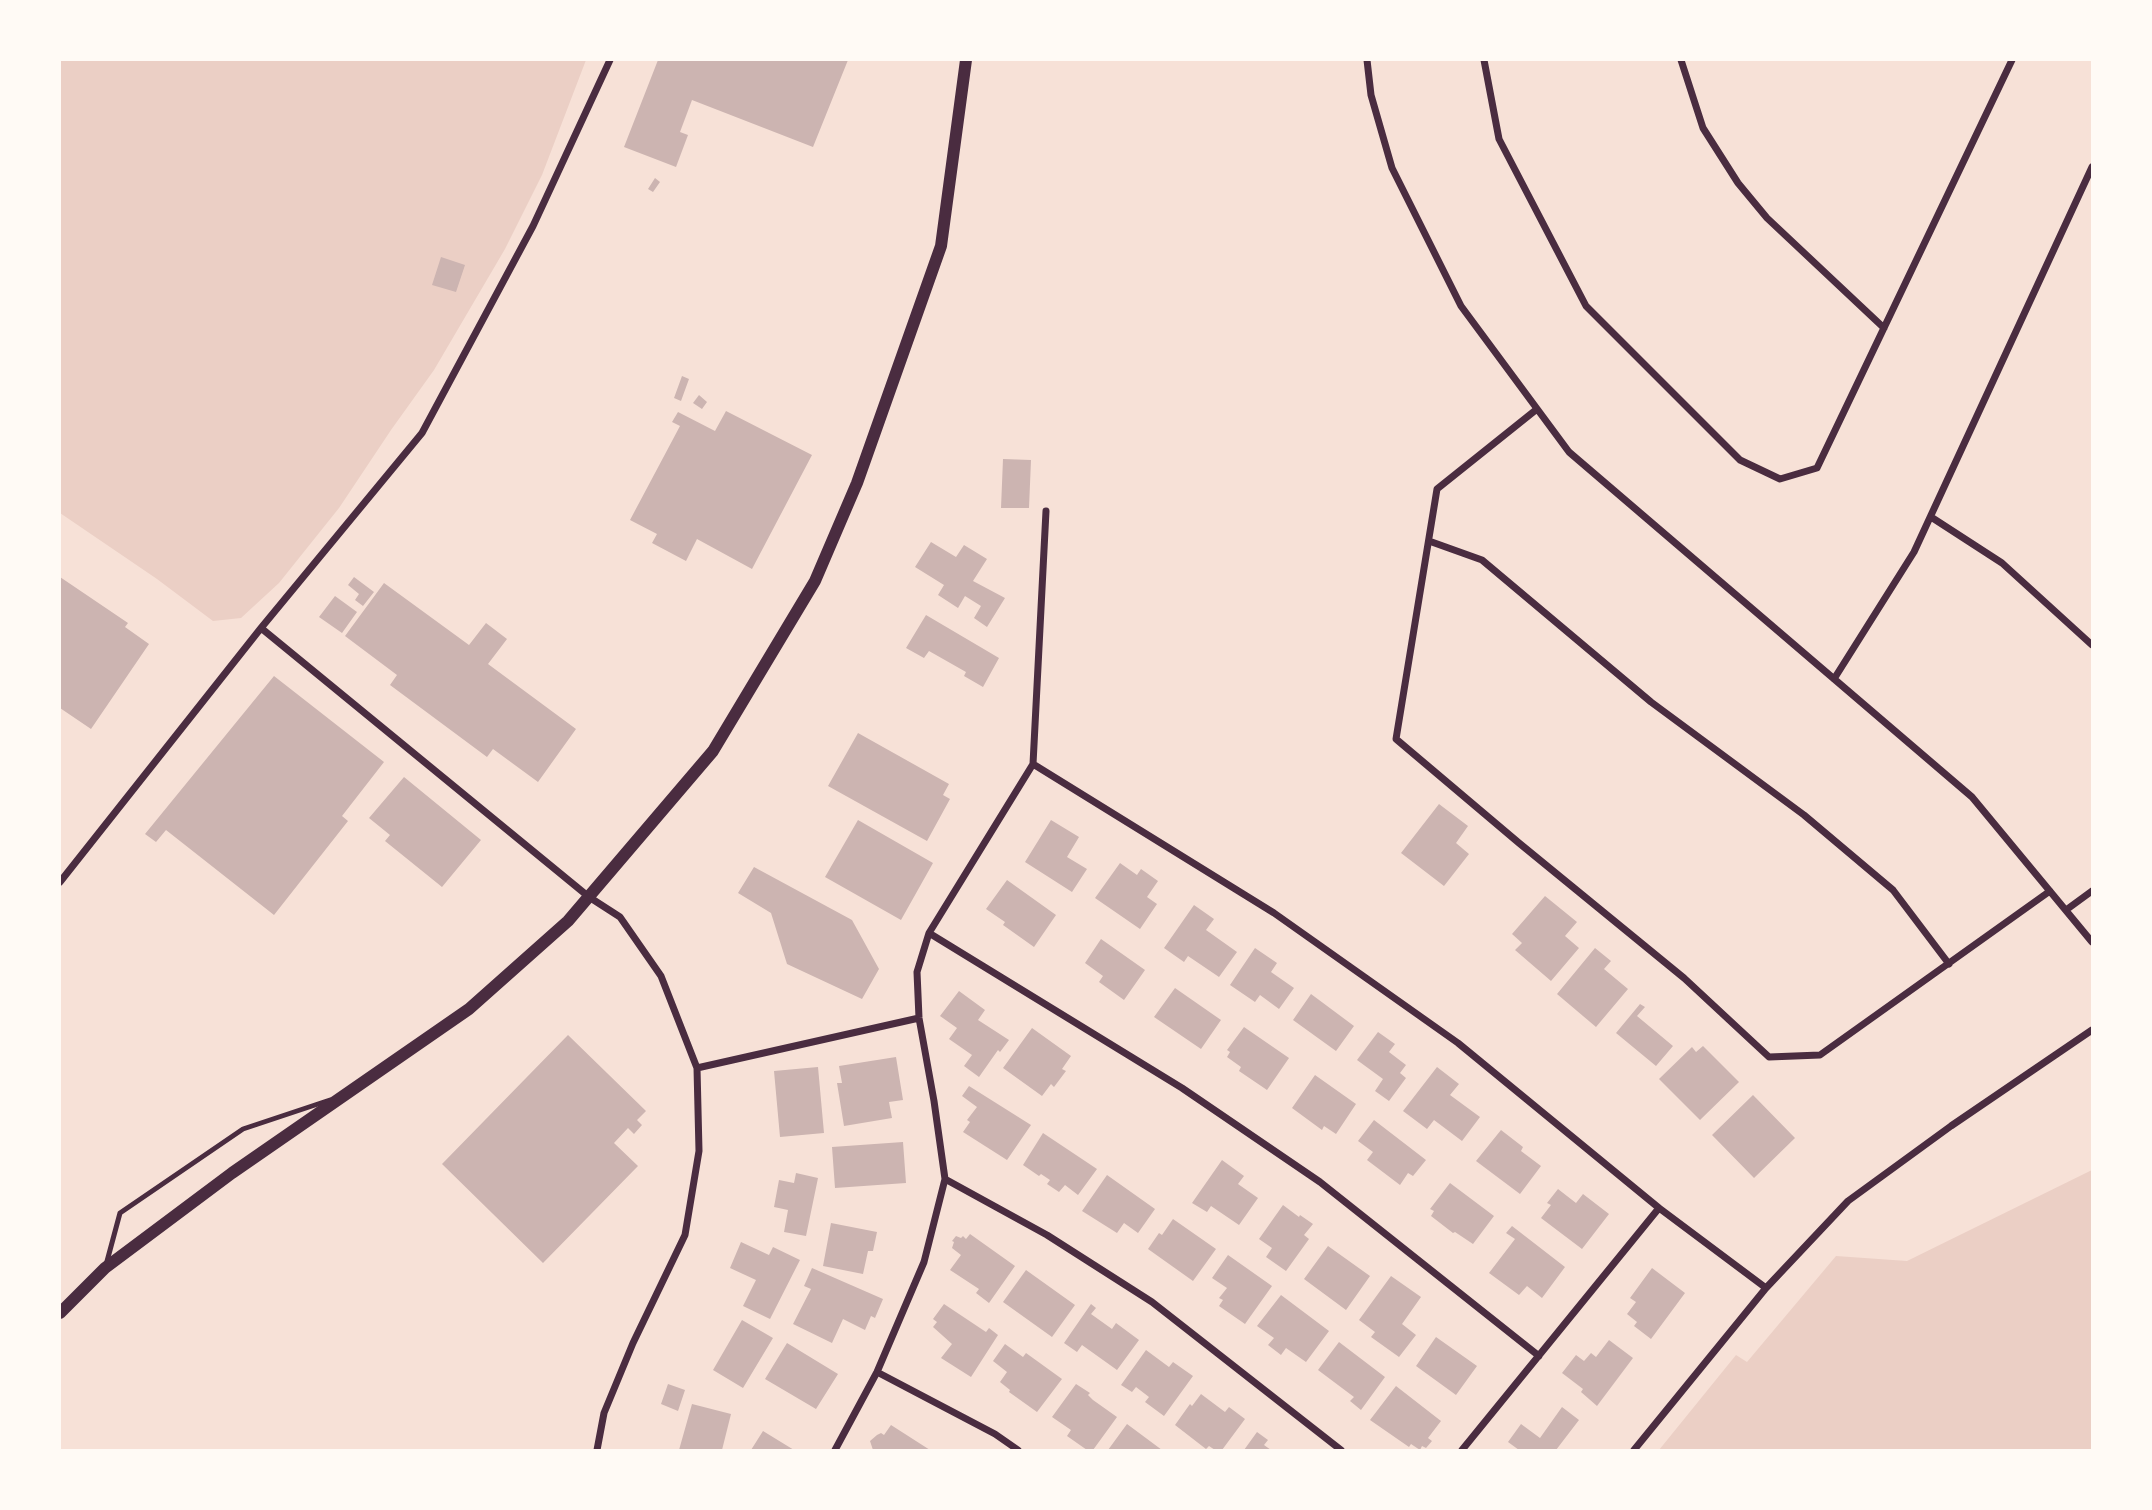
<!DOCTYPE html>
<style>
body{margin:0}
#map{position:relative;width:2152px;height:1510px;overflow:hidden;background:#f7e1d7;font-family:"Zilla Slab",serif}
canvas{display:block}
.frame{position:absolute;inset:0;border:61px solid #fffaf5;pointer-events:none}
</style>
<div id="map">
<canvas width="2152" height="1510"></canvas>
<div class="frame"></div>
</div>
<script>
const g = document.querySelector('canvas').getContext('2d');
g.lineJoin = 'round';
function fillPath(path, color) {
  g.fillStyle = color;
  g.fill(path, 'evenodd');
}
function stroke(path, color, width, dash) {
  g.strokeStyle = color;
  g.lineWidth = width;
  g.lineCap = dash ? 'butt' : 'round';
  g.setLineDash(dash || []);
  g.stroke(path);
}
fillPath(new Path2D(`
 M 60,60 L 586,60 L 542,175 L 505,249 L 434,370 L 391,430 L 339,508 L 279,583 L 241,618 L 213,621 L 157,579 L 60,513 Z
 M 2092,1170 L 2092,1450 L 1659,1450 L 1736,1355 L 1747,1362 L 1836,1256 L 1907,1261 Z`), '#ebcfc5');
fillPath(new Path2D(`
 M 658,60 L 848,60 L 813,147 L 692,100 L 680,132 L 688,135 L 676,167 L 624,147 Z
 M 655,178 L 660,182 L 653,192 L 648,189 Z
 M 441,257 L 465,265 L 456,292 L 432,285 Z
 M 682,376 L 689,379 L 681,401 L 674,398 Z
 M 699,395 L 707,402 L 702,409 L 693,403 Z
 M 726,411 L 812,455 L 752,569 L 697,539 L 686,561 L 652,543 L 657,534 L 630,520 L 680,426 L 672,422 L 678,412 L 715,431 Z
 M 1003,459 L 1031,460 L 1029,508 L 1001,508 Z
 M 931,542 L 956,557 L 964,545 L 987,559 L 973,581 L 1005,598 L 987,627 L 974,618 L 981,606 L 965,596 L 958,608 L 938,595 L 944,585 L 915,567 Z
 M 60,577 L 128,623 L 125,627 L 149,644 L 91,729 L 60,708 Z
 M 354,577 L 374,592 L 363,606 L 355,600 L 359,594 L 348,585 Z
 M 384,583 L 469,645 L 486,623 L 507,639 L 488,664 L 576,729 L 538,782 L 493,749 L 487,757 L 390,685 L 397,675 L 345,636 Z
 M 335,596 L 357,612 L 342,633 L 319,617 Z
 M 926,615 L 999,658 L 983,687 L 964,676 L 966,672 L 929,651 L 924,658 L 906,648 Z
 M 274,676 L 384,762 L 342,816 L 348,821 L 274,915 L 166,830 L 156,842 L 145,834 Z
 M 858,733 L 949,784 L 943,795 L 950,799 L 927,841 L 828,786 Z
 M 404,777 L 481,840 L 442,887 L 385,841 L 390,835 L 369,818 Z
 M 1439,804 L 1468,826 L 1456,843 L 1469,854 L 1444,886 L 1401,853 Z
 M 858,820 L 933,863 L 901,920 L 825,877 Z
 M 1051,820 L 1079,837 L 1067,857 L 1087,869 L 1072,892 L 1025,862 Z
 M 1120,863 L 1137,875 L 1141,869 L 1158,881 L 1147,897 L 1157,904 L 1140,929 L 1095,898 Z
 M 754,867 L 852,920 L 879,969 L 862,999 L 787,964 L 771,913 L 738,893 Z
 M 1007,880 L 1056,915 L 1034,947 L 1003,925 L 1005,922 L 986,909 Z
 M 1545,896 L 1577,922 L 1565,936 L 1579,948 L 1551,981 L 1515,950 L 1522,943 L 1512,934 Z
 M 1194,905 L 1214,919 L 1206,930 L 1237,952 L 1219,977 L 1188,956 L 1184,962 L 1164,948 Z
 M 1101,939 L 1145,970 L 1124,1000 L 1099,982 L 1103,976 L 1085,963 Z
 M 1255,948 L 1277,963 L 1271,972 L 1294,988 L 1279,1009 L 1260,995 L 1255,1002 L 1230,985 Z
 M 1595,948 L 1611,961 L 1604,969 L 1628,989 L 1596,1027 L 1557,994 Z
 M 1175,988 L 1221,1020 L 1201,1049 L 1154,1017 Z
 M 959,991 L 985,1010 L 978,1020 L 1009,1040 L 1000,1052 L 998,1050 L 979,1077 L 964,1066 L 972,1055 L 949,1039 L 957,1028 L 940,1016 Z
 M 1311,994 L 1354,1026 L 1336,1051 L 1293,1020 Z
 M 1640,1004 L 1645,1007 L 1637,1016 L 1673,1046 L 1656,1066 L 1616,1033 Z
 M 1244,1027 L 1289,1058 L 1267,1090 L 1239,1071 L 1241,1067 L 1227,1057 L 1230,1052 L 1227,1050 Z
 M 1032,1028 L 1071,1056 L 1062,1069 L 1066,1071 L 1054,1087 L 1051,1084 L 1042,1096 L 1003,1068 Z
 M 1378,1032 L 1395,1044 L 1389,1052 L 1406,1065 L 1400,1073 L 1406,1078 L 1389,1101 L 1375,1091 L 1383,1079 L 1357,1060 Z
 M 568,1035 L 646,1111 L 637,1120 L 642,1125 L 634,1134 L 628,1128 L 614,1143 L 638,1166 L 543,1263 L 442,1164 Z
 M 1703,1046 L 1739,1082 L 1700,1120 L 1659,1079 L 1692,1047 L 1696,1052 Z
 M 896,1057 L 903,1100 L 889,1102 L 892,1118 L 844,1126 L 837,1083 L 842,1083 L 839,1066 Z
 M 818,1067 L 824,1133 L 780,1137 L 774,1071 Z
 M 1437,1067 L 1459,1084 L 1450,1095 L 1480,1117 L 1462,1141 L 1434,1120 L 1427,1129 L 1403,1111 Z
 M 1315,1075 L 1356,1104 L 1336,1134 L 1324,1126 L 1322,1130 L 1292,1108 Z
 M 969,1086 L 1031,1125 L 1007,1160 L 963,1132 L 970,1122 L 967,1120 L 977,1107 L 962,1096 Z
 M 1753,1095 L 1795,1138 L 1754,1178 L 1712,1135 Z
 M 1374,1120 L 1426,1160 L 1413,1176 L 1408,1173 L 1400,1185 L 1367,1160 L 1373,1152 L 1358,1141 Z
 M 1501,1130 L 1523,1147 L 1521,1151 L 1541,1166 L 1520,1194 L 1476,1161 Z
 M 1043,1133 L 1097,1169 L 1078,1195 L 1065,1185 L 1059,1192 L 1047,1184 L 1050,1180 L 1041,1174 L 1039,1176 L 1023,1165 Z
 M 903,1142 L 906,1183 L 835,1188 L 832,1147 Z
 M 1222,1160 L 1244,1176 L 1238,1184 L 1258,1198 L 1239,1225 L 1211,1206 L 1207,1212 L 1192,1203 Z
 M 796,1173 L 818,1178 L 806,1236 L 784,1232 L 788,1210 L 774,1207 L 779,1180 L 794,1183 Z
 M 1107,1175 L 1155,1209 L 1138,1233 L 1124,1223 L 1117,1233 L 1082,1211 Z
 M 1450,1183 L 1494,1216 L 1473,1244 L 1455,1232 L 1453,1233 L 1431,1216 L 1434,1211 L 1430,1209 Z
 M 1558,1189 L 1576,1203 L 1583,1194 L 1609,1214 L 1582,1249 L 1541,1218 L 1551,1205 L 1547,1203 Z
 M 1283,1205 L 1299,1217 L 1300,1215 L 1313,1224 L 1304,1235 L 1309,1239 L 1286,1271 L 1266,1257 L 1272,1248 L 1259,1239 Z
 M 1173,1219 L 1216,1249 L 1193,1281 L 1148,1249 L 1159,1233 L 1162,1235 Z
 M 831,1223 L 877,1232 L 873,1251 L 868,1251 L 863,1274 L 823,1266 Z
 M 1512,1226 L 1565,1267 L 1542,1298 L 1527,1286 L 1519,1295 L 1489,1273 L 1515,1239 L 1506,1233 Z
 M 970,1234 L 1015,1266 L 989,1303 L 976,1293 L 979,1289 L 950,1270 L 961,1255 L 952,1248 L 954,1242 L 952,1241 L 956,1236 L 961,1238 L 963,1236 L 966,1239 Z
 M 741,1242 L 769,1255 L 773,1247 L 800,1260 L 770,1319 L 743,1306 L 756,1280 L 730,1268 Z
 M 1328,1246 L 1370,1276 L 1346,1310 L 1304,1279 Z
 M 1228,1255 L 1272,1286 L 1245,1324 L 1219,1306 L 1223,1300 L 1219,1298 L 1227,1288 L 1212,1278 Z
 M 812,1268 L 883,1299 L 875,1318 L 871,1316 L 865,1330 L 843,1319 L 832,1343 L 793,1324 L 811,1289 L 804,1286 Z
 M 1652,1268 L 1685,1293 L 1651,1339 L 1634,1326 L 1637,1322 L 1627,1314 L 1636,1302 L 1630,1298 Z
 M 1026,1270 L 1075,1305 L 1052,1337 L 1003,1302 Z
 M 1391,1276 L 1421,1297 L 1402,1324 L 1416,1335 L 1399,1357 L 1371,1337 L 1375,1332 L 1359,1320 Z
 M 1281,1295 L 1329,1331 L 1306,1362 L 1286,1348 L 1281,1355 L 1268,1345 L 1274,1338 L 1257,1326 Z
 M 944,1304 L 986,1332 L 989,1328 L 998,1335 L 971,1377 L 941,1358 L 952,1344 L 933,1327 L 937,1322 L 933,1319 Z
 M 1091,1304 L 1096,1308 L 1091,1314 L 1112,1329 L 1116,1323 L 1139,1340 L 1117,1370 L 1082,1345 L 1077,1352 L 1064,1343 Z
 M 742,1320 L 773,1338 L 743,1388 L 713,1370 Z
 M 1436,1337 L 1477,1366 L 1456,1395 L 1416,1366 Z
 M 1609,1340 L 1633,1358 L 1597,1406 L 1581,1392 L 1583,1389 L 1562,1373 L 1576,1355 L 1584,1361 L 1591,1353 L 1596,1357 Z
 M 1339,1342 L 1385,1377 L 1361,1410 L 1350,1401 L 1354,1397 L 1318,1370 Z
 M 787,1343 L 838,1374 L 816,1409 L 765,1379 Z
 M 1005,1344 L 1023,1357 L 1026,1353 L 1062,1379 L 1037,1412 L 1009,1392 L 1010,1390 L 1000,1382 L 1007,1372 L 993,1361 Z
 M 1146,1350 L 1169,1367 L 1173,1362 L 1193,1376 L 1164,1416 L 1145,1402 L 1149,1397 L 1136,1387 L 1132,1392 L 1121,1385 Z
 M 668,1384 L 685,1390 L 678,1411 L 661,1404 Z
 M 1076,1384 L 1090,1393 L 1088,1395 L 1093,1400 L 1117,1417 L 1093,1450 L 1087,1450 L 1067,1436 L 1071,1430 L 1052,1417 Z
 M 1396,1386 L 1441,1421 L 1428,1438 L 1432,1441 L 1426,1448 L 1422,1446 L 1420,1450 L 1411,1444 L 1409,1447 L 1370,1420 Z
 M 1201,1394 L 1225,1412 L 1229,1407 L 1245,1419 L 1222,1450 L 1215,1450 L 1209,1446 L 1206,1449 L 1175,1425 L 1190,1404 L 1192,1406 Z
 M 692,1404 L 731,1414 L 722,1450 L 679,1450 Z
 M 1562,1407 L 1579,1420 L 1556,1450 L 1519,1450 L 1508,1442 L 1521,1424 L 1540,1438 Z
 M 1127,1424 L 1162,1450 L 1108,1450 Z
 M 891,1425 L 930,1450 L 873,1450 L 870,1441 L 877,1435 L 881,1433 L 884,1435 Z
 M 763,1431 L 794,1450 L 751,1450 Z
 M 1257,1432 L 1268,1440 L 1264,1445 L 1271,1450 L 1244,1450 Z`), '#ccb4b1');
stroke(new Path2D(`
 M 106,1265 L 120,1213 L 243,1129 L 330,1100`), '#4a2c40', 5);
stroke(new Path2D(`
 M 1367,60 L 1371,95 L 1392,168 L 1461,306 L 1569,452 L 1972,797 L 2092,942
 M 1484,60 L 1499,139 L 1586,306 L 1740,460 L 1780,479 L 1817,468 L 2012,60
 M 1681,60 L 1703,128 L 1738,183 L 1767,218 L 1884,328
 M 1537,409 L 1437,489 L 1396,739 L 1519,843 L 1684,978 L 1769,1057 L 1820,1055 L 2050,891
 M 1931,517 L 2002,563 L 2092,645
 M 1429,541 L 1482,560 L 1651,702 L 1804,815 L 1893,890 L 1949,964
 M 261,628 L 589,897 L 620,917 L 661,976 L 697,1068 L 699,1151 L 685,1235 L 633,1343 L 604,1413 L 597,1450
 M 1834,679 L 1914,552 L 2092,167
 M 1033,764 L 1046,511
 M 60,882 L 261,628 L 422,433 L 533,226 L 610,60
 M 2066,910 L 2092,891
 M 929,933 L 1182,1088 L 1320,1182 L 1539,1356
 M 697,1068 L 919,1018
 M 945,1179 L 1047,1235 L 1152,1302 L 1341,1450
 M 1659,1208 L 1766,1288
 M 877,1372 L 995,1434 L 1018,1450
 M 835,1450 L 877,1372 L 924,1262 L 945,1179 L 934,1101 L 919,1018 L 917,972 L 929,933 L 1033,764 L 1274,913 L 1458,1043 L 1659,1208 L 1462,1450
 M 1634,1450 L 1766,1288 L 1848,1201 L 1951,1126 L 2092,1030`), '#4a2c40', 7);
stroke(new Path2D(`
 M 60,1313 L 105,1268 L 232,1173 L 469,1009 L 568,921 L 713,751 L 815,581 L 857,483 L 941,246 L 966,60`), '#4a2c40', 12);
</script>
